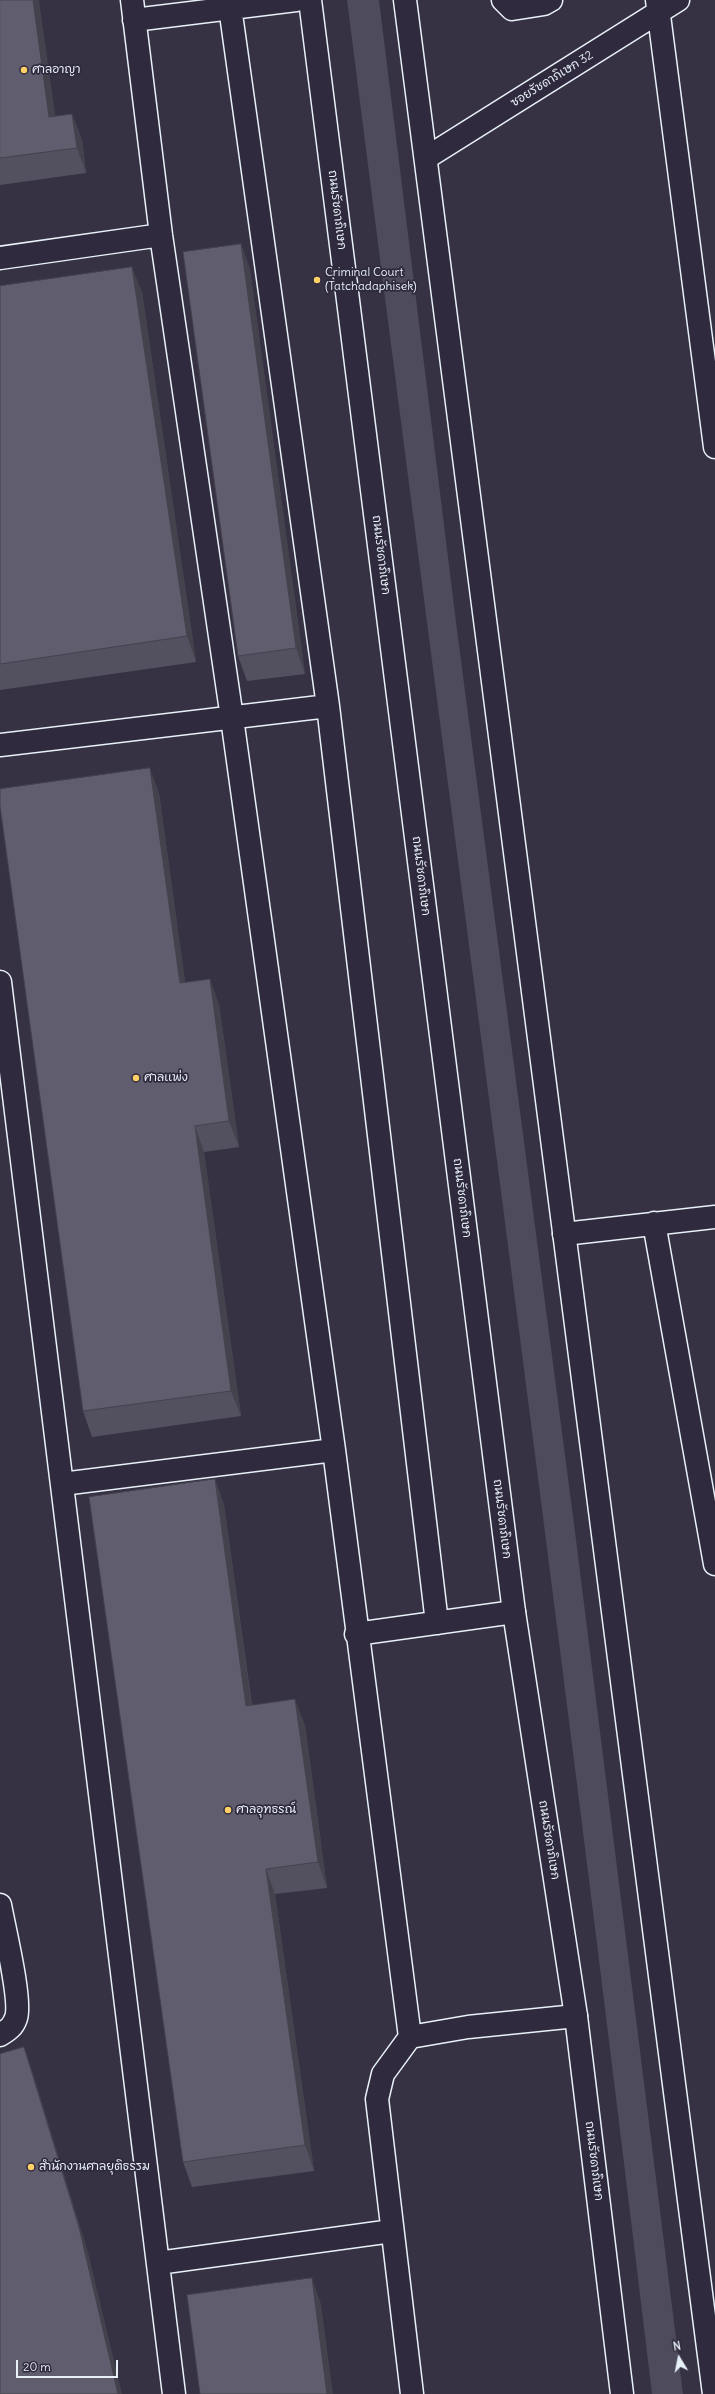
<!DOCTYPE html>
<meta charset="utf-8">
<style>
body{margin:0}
#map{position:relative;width:715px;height:2394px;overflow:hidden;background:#363244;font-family:Delius,sans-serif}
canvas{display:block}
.north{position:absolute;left:659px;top:2338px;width:40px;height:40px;-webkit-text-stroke:3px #2f2a3d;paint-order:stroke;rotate:350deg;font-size:11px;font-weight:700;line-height:16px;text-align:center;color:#e8f1f8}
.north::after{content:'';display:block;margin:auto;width:14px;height:18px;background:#e8f1f8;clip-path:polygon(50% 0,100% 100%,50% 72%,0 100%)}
.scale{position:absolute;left:16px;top:2360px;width:102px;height:18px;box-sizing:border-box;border:2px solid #e8f1f8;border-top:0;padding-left:5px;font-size:12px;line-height:14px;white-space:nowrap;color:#e8f1f8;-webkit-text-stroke:3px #2f2a3d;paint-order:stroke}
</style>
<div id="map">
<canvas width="715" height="2394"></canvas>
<div class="north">N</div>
<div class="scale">20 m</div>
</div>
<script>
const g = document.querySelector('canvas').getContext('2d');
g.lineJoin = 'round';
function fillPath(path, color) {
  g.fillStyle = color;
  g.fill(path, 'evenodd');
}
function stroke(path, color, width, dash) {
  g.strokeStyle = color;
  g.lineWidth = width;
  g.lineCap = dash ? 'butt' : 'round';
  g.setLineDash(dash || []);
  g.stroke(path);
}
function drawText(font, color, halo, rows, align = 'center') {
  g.font = font + ' Delius,"Playpen Sans Thai",sans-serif';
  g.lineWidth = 3.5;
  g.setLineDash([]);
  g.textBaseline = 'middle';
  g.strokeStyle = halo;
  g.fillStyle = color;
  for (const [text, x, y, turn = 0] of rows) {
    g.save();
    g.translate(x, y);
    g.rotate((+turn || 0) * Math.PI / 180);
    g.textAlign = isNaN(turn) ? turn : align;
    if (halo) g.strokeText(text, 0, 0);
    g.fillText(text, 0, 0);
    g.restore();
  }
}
fillPath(new Path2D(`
 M 347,0 L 379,0 L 457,630 L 574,1524 L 683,2394 L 652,2394 C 557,1595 448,798 347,0 Z`), '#4d4b5c');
const minor = new Path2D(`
 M 132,0 L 161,235 L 232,718 L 334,1450 L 410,2037 L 383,2074 L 377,2099 L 412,2394
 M 229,0 L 328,706
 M 503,0 L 512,9 L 544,4 L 551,0
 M 657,0 L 715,447
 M 134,20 L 296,0
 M 426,158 L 678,0
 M 0,258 L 161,235
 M 0,745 L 328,706 L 437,1623
 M 0,982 L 174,2394
 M 654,1223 L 715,1564
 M 564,1234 L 715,1217
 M 62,1484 L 334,1450
 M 356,1634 L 514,1612
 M 0,1905 C 4,1927 22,2001 16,2018 C 13,2027 8,2030 0,2035
 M 410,2037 L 468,2027 L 576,2016
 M 158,2263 L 392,2231`);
const major = new Path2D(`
 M 310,0 L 514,1612 L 576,2016 L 622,2394
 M 405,0 L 714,2394`);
stroke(minor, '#e8f1f8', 25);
stroke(major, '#e8f1f8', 25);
stroke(minor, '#2f2a3d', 22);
stroke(major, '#2f2a3d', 22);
fillPath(new Path2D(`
 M 0,0 L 55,116 L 72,114 L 82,140 L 86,173 L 0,185 Z
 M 241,244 L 250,270 L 305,674 L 247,681 L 238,656 Z
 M 0,286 L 142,292 L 196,662 L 0,690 Z
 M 159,793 L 185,982 L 219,1004 L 239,1147 L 204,1152 L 241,1416 L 92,1437 L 83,1411 Z
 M 215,1479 L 224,1505 L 252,1705 L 305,1725 L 327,1888 L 275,1894 L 314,2171 L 192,2187 L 183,2162 Z`), '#53515f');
fillPath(new Path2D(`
 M 33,0 L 39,0 L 59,142 L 49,117 Z
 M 72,114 L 82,140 L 86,173 L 77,148 Z
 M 241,244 L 250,270 L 305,674 L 296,648 Z
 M 132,267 L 142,292 L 196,662 L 187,636 Z
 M 150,768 L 159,793 L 189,1009 L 180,983 Z
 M 210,979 L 219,1004 L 239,1147 L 229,1121 Z
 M 195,1126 L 204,1152 L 241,1416 L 231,1391 Z
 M 215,1479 L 224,1505 L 255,1732 L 246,1706 Z
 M 295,1699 L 305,1725 L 327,1888 L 318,1862 Z
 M 266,1869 L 275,1894 L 314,2171 L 305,2145 Z
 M 24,2047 L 33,2073 L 88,2252 L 122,2394 L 118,2394 Z
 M 312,2278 L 321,2304 L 333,2394 L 327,2394 Z`), '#43424d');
const building = new Path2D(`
 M 0,0 L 33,0 L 49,117 L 72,114 L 77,148 L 0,158 Z
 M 241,244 L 296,648 L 238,656 L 183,252 Z
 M 132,267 L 187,636 L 0,664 L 0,286 Z
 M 150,768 L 180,983 L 210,979 L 229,1121 L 195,1126 L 231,1391 L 83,1411 L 0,806 L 0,789 Z
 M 215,1479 L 246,1706 L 295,1699 L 318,1862 L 266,1869 L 305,2145 L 183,2162 L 89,1497 Z
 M 24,2047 L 79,2227 L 118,2394 L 0,2394 L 0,2054 Z
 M 312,2278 L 327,2394 L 200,2394 L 187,2295 Z`);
fillPath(building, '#605e6e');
stroke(building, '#43424d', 1);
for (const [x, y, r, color] of [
 [24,70,4,"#ffd166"],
 [317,280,4,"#ffd166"],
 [136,1078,4,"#ffd166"],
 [228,1810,4,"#ffd166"],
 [31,2167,4,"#ffd166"]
]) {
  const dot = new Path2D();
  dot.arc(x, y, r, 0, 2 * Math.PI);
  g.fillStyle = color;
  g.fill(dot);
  stroke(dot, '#2f2a3d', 1.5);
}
drawText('12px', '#e8f1f8', '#2f2a3d', [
 ["ศาลอาญา",32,70],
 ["Criminal Court",325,273],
 ["(Tatchadaphisek)",325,287],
 ["ศาลแพ่ง",144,1078],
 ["ศาลอุทธรณ์",236,1810],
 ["สำนักงานศาลยุติธรรม",39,2167]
], 'left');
drawText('12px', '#e8f1f8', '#2f2a3d', [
 ["ซอยรัชดาภิเษก 32",552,79,-32],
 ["ถนนรัชดาภิเษก",337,210,83],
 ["ถนนรัชดาภิเษก",381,555,83],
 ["ถนนรัชดาภิเษก",421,876,83],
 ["ถนนรัชดาภิเษก",462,1198,83],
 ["ถนนรัชดาภิเษก",502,1519,83],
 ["ถนนรัชดาภิเษก",549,1840,81],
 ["ถนนรัชดาภิเษก",594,2161,83]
]);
</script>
